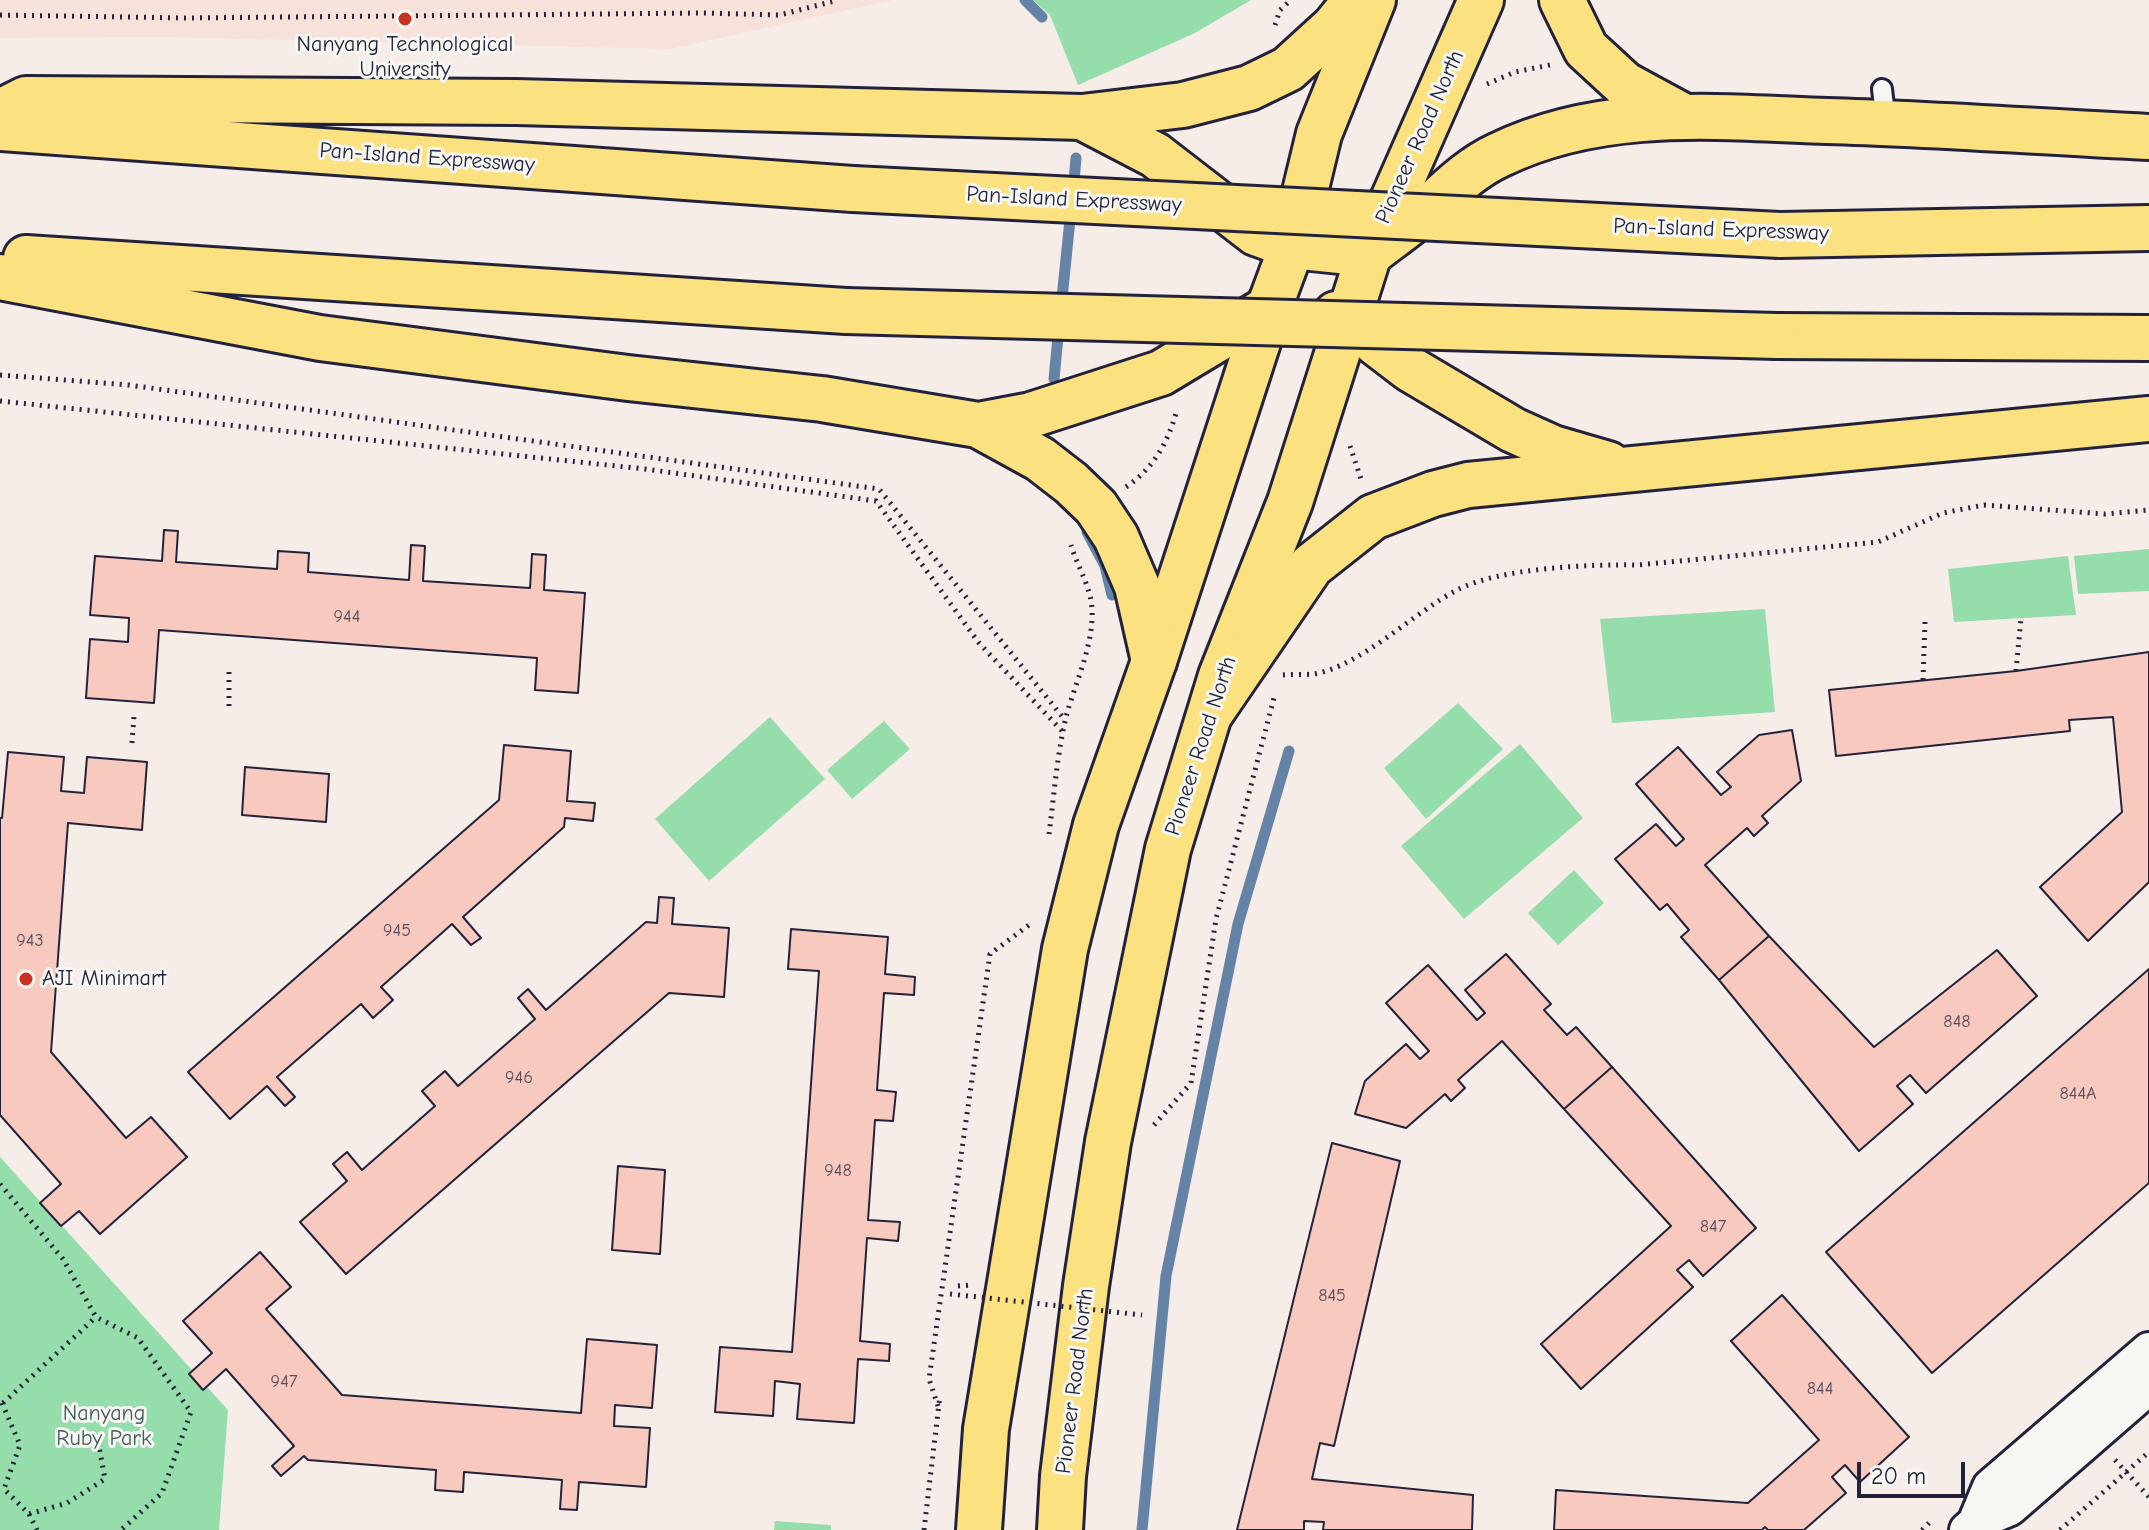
<!DOCTYPE html>
<style>
body{margin:0}
#map{position:relative;width:2149px;height:1530px;overflow:hidden;background:#f6ede8;font-family:"Comic Neue",sans-serif}
canvas{display:block}
.scale{position:absolute;left:1857px;top:1462px;width:108px;height:36px;box-sizing:border-box;border:4px solid #22223b;border-top:0;padding-left:10px;font-size:24px;line-height:28px;white-space:nowrap;color:#22223b;-webkit-text-stroke:6px #f6f6f2;paint-order:stroke}
</style>
<div id="map">
<canvas width="2149" height="1530"></canvas>
<div class="scale">20 m</div>
</div>
<script>
const g = document.querySelector('canvas').getContext('2d');
g.lineJoin = 'round';
function fillPath(path, color) {
  g.fillStyle = color;
  g.fill(path, 'evenodd');
}
function stroke(path, color, width, dash) {
  g.strokeStyle = color;
  g.lineWidth = width;
  g.lineCap = dash ? 'butt' : 'round';
  g.setLineDash(dash || []);
  g.stroke(path);
}
function drawText(font, color, halo, rows, align = 'center') {
  g.font = font + ' "Comic Neue",sans-serif';
  g.lineWidth = 6;
  g.setLineDash([]);
  g.textBaseline = 'middle';
  g.strokeStyle = halo;
  g.fillStyle = color;
  for (const [text, x, y, turn = 0] of rows) {
    g.save();
    g.translate(x, y);
    g.rotate((+turn || 0) * Math.PI / 180);
    g.textAlign = isNaN(turn) ? turn : align;
    if (halo) g.strokeText(text, 0, 0);
    g.fillText(text, 0, 0);
    g.restore();
  }
}
fillPath(new Path2D(`
 M 0,0 L 894,0 L 670,49 L 159,37 L 0,38 Z`), '#f7e2db');
fillPath(new Path2D(`
 M 1033,0 L 1251,0 L 1195,33 L 1078,85 L 1050,15 Z
 M 2149,549 L 2149,591 L 2078,594 L 2074,556 Z
 M 2068,556 L 2076,615 L 1954,622 L 1948,569 Z
 M 1765,609 L 1775,712 L 1612,723 L 1600,619 Z
 M 1458,703 L 1503,749 L 1426,819 L 1384,768 Z
 M 770,717 L 825,779 L 709,881 L 655,819 Z
 M 884,721 L 910,749 L 852,799 L 827,770 Z
 M 1520,744 L 1583,818 L 1464,919 L 1401,846 Z
 M 1574,870 L 1604,903 L 1558,945 L 1528,913 Z
 M 0,1157 L 228,1410 L 219,1530 L 0,1530 Z
 M 775,1521 L 831,1525 L 831,1530 L 774,1530 Z`), '#96ddac');
stroke(new Path2D(`
 M 1025,0 L 1042,17
 M 1073,193 L 1076,158
 M 1061,308 L 1071,210
 M 1054,379 L 1059,326
 M 1087,532 L 1105,566 L 1112,595
 M 1142,1530 L 1166,1276 L 1238,924 L 1289,751`), '#6583a6', 11);
const building = new Path2D(`
 M 164,530 L 178,531 L 176,562 L 277,569 L 278,551 L 309,553 L 308,572 L 409,580 L 411,545 L 425,546 L 423,581 L 530,588 L 532,554 L 546,555 L 544,590 L 585,593 L 578,693 L 535,690 L 537,658 L 159,630 L 154,703 L 86,698 L 90,639 L 128,642 L 129,618 L 90,615 L 95,556 L 162,561 Z
 M 2149,652 L 2149,882 L 2088,941 L 2040,887 L 2122,812 L 2113,717 L 2069,720 L 2070,731 L 1836,756 L 1829,690 L 2016,671 Z
 M 1792,730 L 1801,781 L 1762,816 L 1768,823 L 1754,836 L 1747,828 L 1705,865 L 1769,936 L 1719,980 L 1681,937 L 1689,930 L 1667,904 L 1660,910 L 1615,859 L 1656,824 L 1676,846 L 1684,839 L 1636,784 L 1678,747 L 1721,795 L 1731,787 L 1717,772 L 1759,735 Z
 M 504,745 L 571,751 L 567,801 L 595,803 L 593,821 L 565,818 L 564,827 L 463,917 L 481,938 L 471,945 L 452,924 L 381,987 L 393,1000 L 373,1018 L 361,1004 L 277,1077 L 295,1097 L 285,1106 L 267,1086 L 230,1119 L 188,1072 L 499,800 Z
 M 8,752 L 64,757 L 61,791 L 84,793 L 87,757 L 147,762 L 142,830 L 68,823 L 51,1052 L 126,1138 L 151,1117 L 187,1157 L 100,1234 L 79,1211 L 61,1226 L 40,1203 L 61,1184 L 0,1115 L 0,818 L 2,818 Z
 M 245,767 L 329,774 L 326,822 L 242,815 Z
 M 659,897 L 674,898 L 672,924 L 729,928 L 724,997 L 669,993 L 346,1274 L 300,1222 L 347,1181 L 333,1164 L 347,1152 L 362,1170 L 435,1106 L 422,1091 L 445,1071 L 458,1086 L 535,1019 L 518,998 L 528,989 L 546,1010 L 646,922 L 657,923 Z
 M 791,929 L 888,937 L 885,974 L 915,977 L 914,995 L 884,993 L 877,1090 L 896,1092 L 893,1121 L 875,1120 L 868,1220 L 900,1222 L 898,1241 L 867,1238 L 860,1341 L 890,1344 L 889,1361 L 858,1359 L 854,1423 L 797,1419 L 800,1384 L 775,1381 L 773,1416 L 715,1412 L 720,1347 L 792,1352 L 819,971 L 788,969 Z
 M 1769,936 L 1874,1047 L 1997,950 L 2037,996 L 1926,1093 L 1910,1075 L 1897,1086 L 1913,1104 L 1859,1151 L 1719,980 Z
 M 1506,954 L 1551,1004 L 1544,1010 L 1567,1035 L 1576,1027 L 1612,1067 L 1564,1109 L 1502,1041 L 1458,1080 L 1465,1088 L 1451,1101 L 1445,1094 L 1406,1128 L 1355,1114 L 1365,1081 L 1406,1044 L 1420,1059 L 1429,1051 L 1386,1003 L 1428,965 L 1477,1020 L 1485,1013 L 1465,990 Z
 M 2149,969 L 2149,1183 L 1932,1373 L 1826,1252 Z
 M 1612,1067 L 1756,1228 L 1703,1276 L 1689,1260 L 1677,1270 L 1693,1287 L 1581,1389 L 1541,1344 L 1671,1226 L 1564,1109 Z
 M 1332,1143 L 1400,1161 L 1334,1446 L 1320,1443 L 1312,1479 L 1473,1495 L 1472,1530 L 1323,1530 L 1324,1522 L 1304,1521 L 1304,1530 L 1237,1530 Z
 M 618,1166 L 665,1170 L 660,1254 L 612,1250 Z
 M 260,1252 L 291,1287 L 266,1309 L 342,1395 L 581,1413 L 587,1339 L 657,1345 L 652,1408 L 615,1405 L 614,1426 L 650,1428 L 646,1487 L 579,1482 L 577,1510 L 560,1509 L 562,1480 L 464,1472 L 463,1492 L 435,1490 L 436,1470 L 308,1460 L 304,1456 L 281,1476 L 272,1466 L 294,1446 L 226,1369 L 203,1390 L 189,1374 L 212,1353 L 183,1321 Z
 M 1782,1295 L 1909,1437 L 1860,1482 L 1845,1465 L 1832,1477 L 1846,1493 L 1804,1530 L 1768,1530 L 1765,1527 L 1762,1530 L 1554,1530 L 1556,1490 L 1748,1503 L 1819,1440 L 1731,1341 Z`);
fillPath(building, '#f8c9be');
stroke(building, '#22223b', 2);
const lane = new Path2D(`
 M 1882,89 L 1886,123`);
const street = new Path2D(`
 M 1975,1523 L 1990,1487 L 2149,1350
 M 1967,1530 L 1975,1523 L 2010,1508 L 2149,1387`);
const primary = new Path2D(`
 M 979,1530 L 986,1429 L 1065,949 L 1096,825 L 1154,661 L 1269,308 L 1292,246 L 1319,134 L 1373,0
 M 1060,1530 L 1063,1476 L 1086,1286 L 1108,1142 L 1168,849 L 1221,676 L 1290,502 L 1369,254 L 1481,0`);
const highway = new Path2D(`
 M 1562,0 L 1586,49 L 1624,84 L 1681,115
 M 0,112 L 26,99 L 516,102 L 1082,117 L 1183,105 L 1249,88 L 1288,69 L 1334,27 L 1356,0
 M 1082,117 L 1155,155 L 1256,233 L 1292,246 L 1369,254 C 1391,237 1415,220 1436,202 C 1455,184 1475,166 1499,155 C 1602,105 1717,117 1827,121 C 1935,124 2042,132 2149,137
 M 0,128 L 853,189
 M 1780,235 L 2149,228
 M 26,258 L 846,311
 M 0,277 L 320,338 L 628,378 L 822,399 L 978,425 L 1040,459 L 1071,483 L 1096,507 L 1116,537 L 1137,586 L 1154,661
 M 1336,314 L 1348,315 L 1376,343 L 1410,369 L 1513,430 L 1553,448 L 1608,464
 M 1777,336 L 2149,338
 M 978,425 L 1031,415 L 1161,373 L 1264,311
 M 1212,711 L 1311,566 L 1373,517 L 1433,494 L 1468,485 L 2149,419`);
stroke(lane, '#22223b', 24);
stroke(street, '#22223b', 40);
stroke(primary, '#22223b', 50);
stroke(highway, '#22223b', 50);
stroke(new Path2D(`
 M 0,15 L 185,18 L 702,13 L 780,15 L 838,0
 M 1275,25 L 1280,10 L 1291,0
 M 1487,84 L 1515,72 L 1550,65
 M 0,375 L 129,385 L 879,489 L 1065,720
 M 0,401 L 645,469 L 876,501 L 979,643 L 1063,732
 M 1350,446 L 1362,482
 M 1126,487 C 1154,468 1168,442 1177,410
 M 2016,671 L 2021,618
 M 229,672 L 229,708
 M 1283,675 C 1293,674 1304,675 1314,674 C 1361,666 1413,613 1457,590 C 1499,568 1590,564 1638,565 L 1878,542 L 1943,513 L 1984,505 L 2105,514 L 2149,510
 M 1923,680 L 1925,622
 M 132,743 L 134,716
 M 1049,834 C 1054,796 1057,755 1066,717 C 1075,683 1094,645 1092,609 C 1091,587 1077,566 1071,545
 M 1154,1125 L 1191,1083 L 1216,919 L 1275,694
 M 0,1184 L 63,1259 L 96,1317 L 138,1338 L 191,1412 L 162,1493 L 121,1530
 M 958,1286 L 971,1285
 M 2,1403 L 20,1445 L 4,1489 L 29,1514 L 67,1503 L 105,1479 L 96,1430
 M 3,1403 L 96,1317
 M 938,1406 L 929,1379 L 990,954 L 1029,925
 M 2115,1460 L 2149,1497
 M 29,1514 L 37,1530
 M 924,1530 L 940,1395
 M 1922,1530 L 1932,1520
 M 2060,1530 L 2149,1452`), '#22223b', 5, [2, 6]);
stroke(lane, '#f6f6f2', 18);
stroke(street, '#f6f6f2', 34);
stroke(primary, '#fbe180', 44);
stroke(highway, '#fbe180', 44);
const highwayBridge = new Path2D(`
 M 853,189 L 1780,235
 M 846,311 L 1777,336`);
stroke(highwayBridge, '#22223b', 50, []);
stroke(new Path2D(`
 M 950,1294 L 1142,1315`), '#22223b', 5, [2, 6]);
stroke(highwayBridge, '#fbe180', 44);
for (const [x, y, r, color] of [
 [405,19,8,"#c8321e"],
 [26,979,8,"#c8321e"]
]) {
  const dot = new Path2D();
  dot.arc(x, y, r, 0, 2 * Math.PI);
  g.fillStyle = color;
  g.fill(dot);
  stroke(dot, '#f6f6f2', 3);
}
drawText('18px', '#584c5c', null, [
 ["944",347,617],
 ["945",397,931],
 ["943",30,941],
 ["848",1957,1022],
 ["946",519,1078],
 ["844A",2078,1094],
 ["948",838,1171],
 ["847",1713,1227],
 ["845",1332,1296],
 ["947",284,1382],
 ["844",1820,1389]
]);
drawText('22px', '#22223b', '#f6f6f2', [
 ["Nanyang Technological",405,45],
 ["University",405,70],
 ["AJI Minimart",42,979,"left"]
]);
drawText('22px', '#22223b', '#f6f6f2', [
 ["Pioneer Road North",1420,137,-66],
 ["Pan-Island Expressway",427,158,4],
 ["Pan-Island Expressway",1074,200,3],
 ["Pan-Island Expressway",1721,230,2],
 ["Pioneer Road North",1201,746,-72],
 ["Pioneer Road North",1075,1381,-83]
]);
drawText('22px', '#455a5d', '#f6f6f2', [
 ["Nanyang",104,1414],
 ["Ruby Park",104,1439]
]);
</script>
